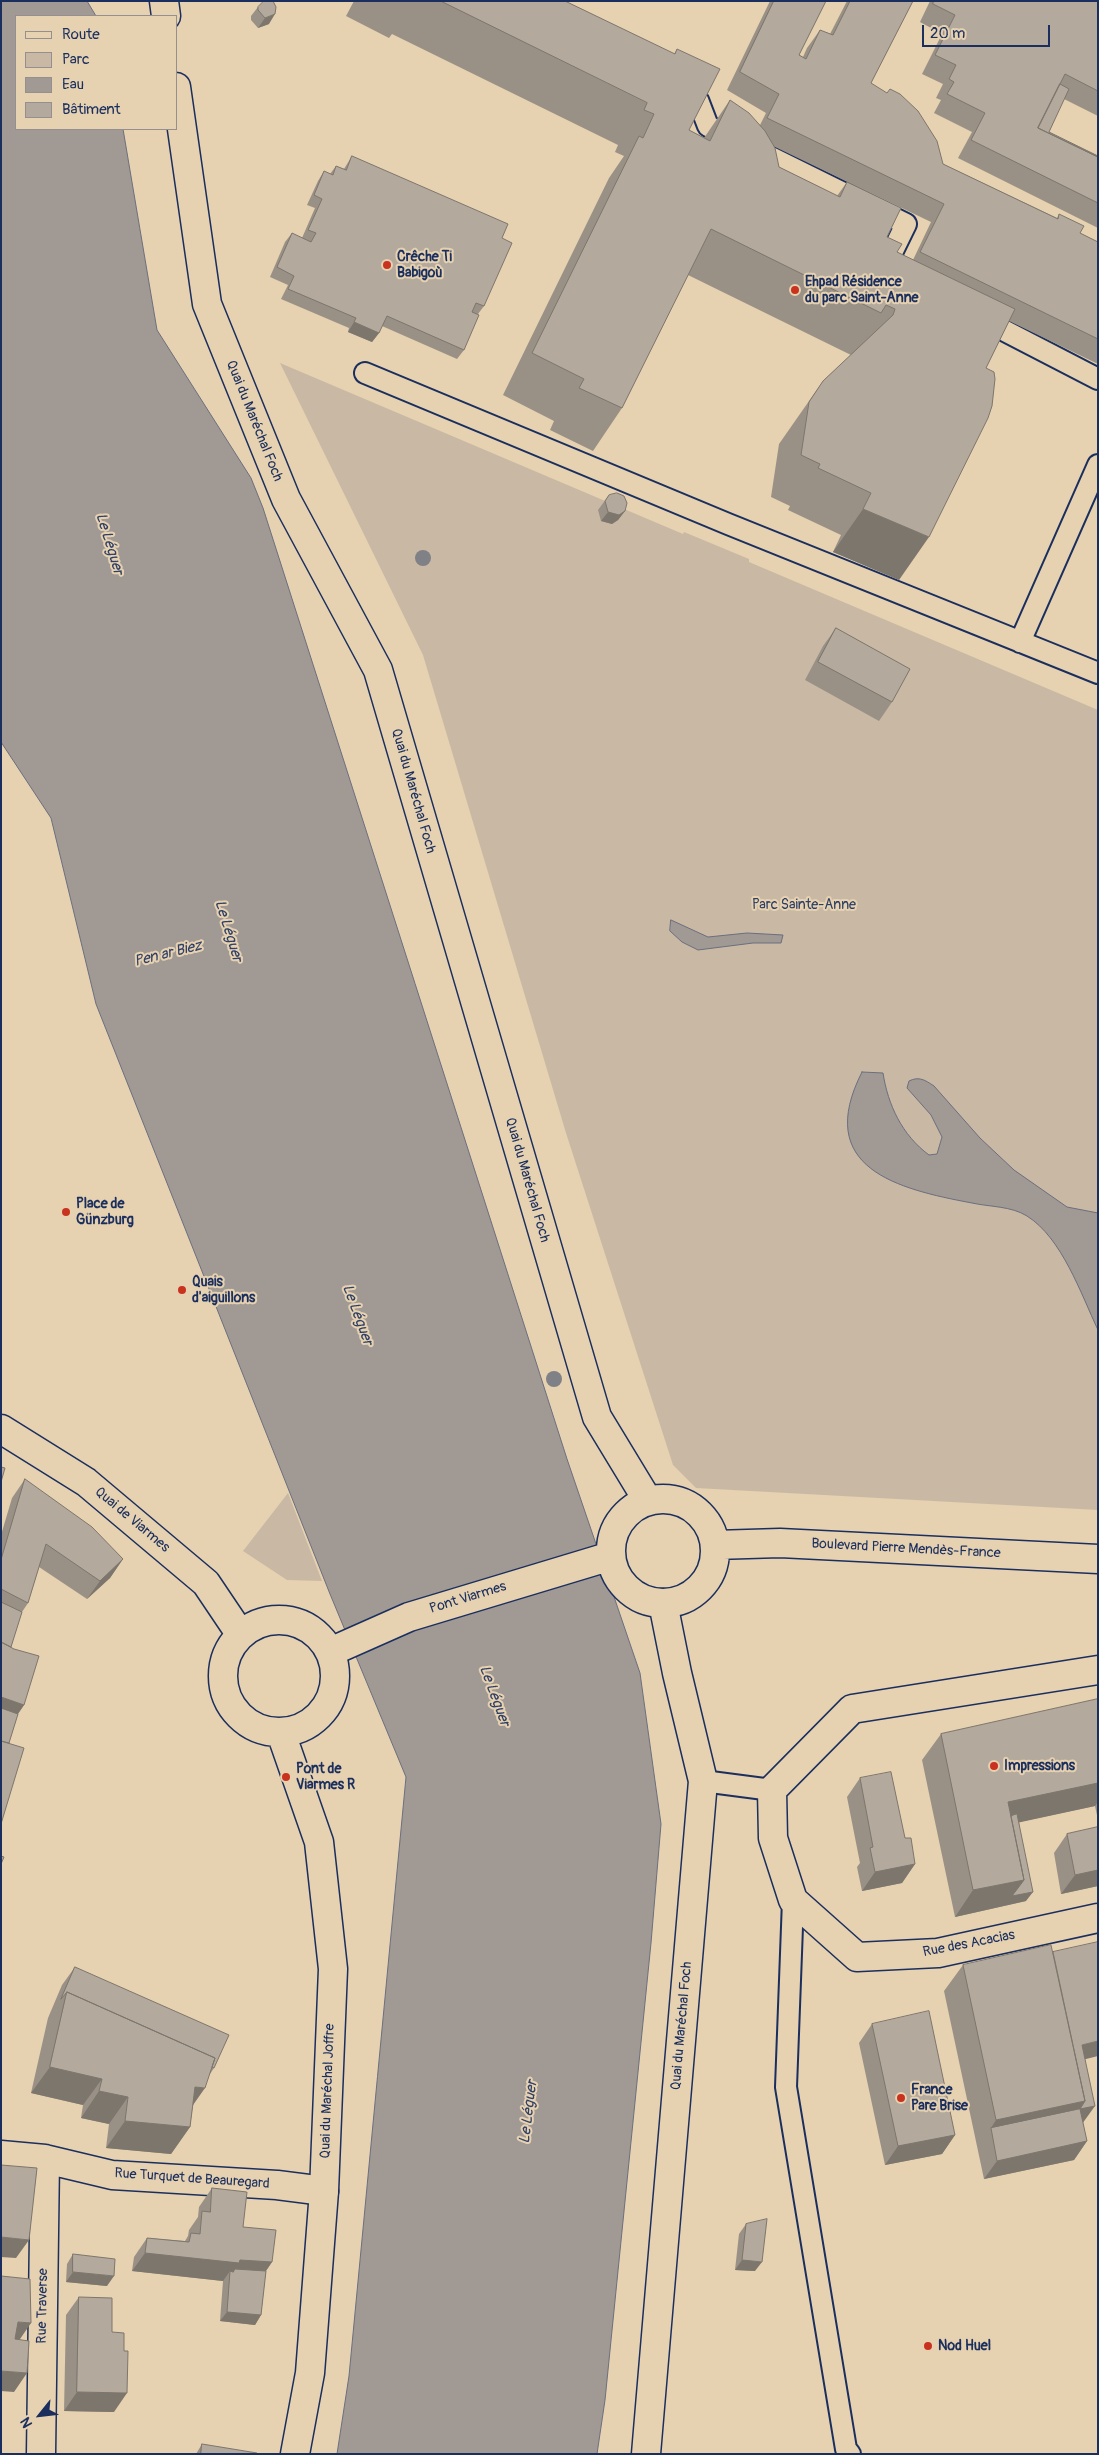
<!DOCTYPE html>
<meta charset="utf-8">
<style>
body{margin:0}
#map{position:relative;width:1099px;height:2455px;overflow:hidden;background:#e6d1b0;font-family:Pangolin,sans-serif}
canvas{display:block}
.frame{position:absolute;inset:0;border:2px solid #1b2f5e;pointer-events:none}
.legend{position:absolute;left:15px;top:15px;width:162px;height:115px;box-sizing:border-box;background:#e6d1b0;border:1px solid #95908f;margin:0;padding:6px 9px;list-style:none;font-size:15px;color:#1b2f5e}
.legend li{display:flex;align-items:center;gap:10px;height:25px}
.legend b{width:25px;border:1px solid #95908f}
.north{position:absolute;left:15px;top:2390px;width:50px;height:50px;-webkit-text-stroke:4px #e6d1b0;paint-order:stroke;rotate:241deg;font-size:14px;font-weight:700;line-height:20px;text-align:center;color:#1b2f5e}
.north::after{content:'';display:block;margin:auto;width:18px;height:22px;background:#1b2f5e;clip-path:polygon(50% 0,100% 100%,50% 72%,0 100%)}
.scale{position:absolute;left:922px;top:25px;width:128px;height:22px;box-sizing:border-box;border:2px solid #1b2f5e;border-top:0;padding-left:6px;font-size:15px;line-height:18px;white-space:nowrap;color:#1b2f5e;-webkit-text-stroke:4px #e6d1b0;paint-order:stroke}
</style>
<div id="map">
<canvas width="1099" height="2455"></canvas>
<div class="frame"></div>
<ul class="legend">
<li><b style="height:6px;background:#e6d1b0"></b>Route</li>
<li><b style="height:14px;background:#c9b9a4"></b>Parc</li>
<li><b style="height:14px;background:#a09994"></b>Eau</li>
<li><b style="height:14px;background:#b3a99c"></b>Bâtiment</li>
</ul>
<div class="north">N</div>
<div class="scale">20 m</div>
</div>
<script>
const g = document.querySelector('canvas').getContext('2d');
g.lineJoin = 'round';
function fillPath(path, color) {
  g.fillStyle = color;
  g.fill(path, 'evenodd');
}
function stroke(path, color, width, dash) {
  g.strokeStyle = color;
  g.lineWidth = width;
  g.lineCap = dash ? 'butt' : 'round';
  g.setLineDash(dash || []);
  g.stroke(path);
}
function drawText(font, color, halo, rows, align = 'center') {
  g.font = font + ' Pangolin,sans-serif';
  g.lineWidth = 4;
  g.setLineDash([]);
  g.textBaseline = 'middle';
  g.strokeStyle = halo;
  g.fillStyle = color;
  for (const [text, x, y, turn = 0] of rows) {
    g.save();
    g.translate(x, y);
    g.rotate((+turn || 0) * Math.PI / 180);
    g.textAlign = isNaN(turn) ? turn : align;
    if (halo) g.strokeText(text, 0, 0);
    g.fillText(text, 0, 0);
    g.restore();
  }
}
fillPath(new Path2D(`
 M 280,363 L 683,534 L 684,532 L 749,559 L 749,562 L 1098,710 L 1098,1510 L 696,1488 L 673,1465 L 566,1133 L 423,655 Z
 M 288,1493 L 322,1581 L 287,1580 L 243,1551 Z`), '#c9b9a4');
const water = new Path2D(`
 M 1,1 L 87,1 L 96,16 L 16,16 L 16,129 L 123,129 L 157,330 L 251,478 L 263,508 L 567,1459 L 640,1673 L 661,1824 L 651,1943 L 605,2400 L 597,2454 L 337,2454 L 349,2376 L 406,1777 L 330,1594 L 96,1004 L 51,818 L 1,742 Z
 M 671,920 L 708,937 L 747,933 L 783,935 L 781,943 L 753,943 L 698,950 L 682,942 L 670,931 Z
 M 862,1072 L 883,1073 C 888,1105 902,1135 929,1155 L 937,1154 L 942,1137 L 931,1115 L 907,1088 L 909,1081 C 919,1076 925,1080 934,1086 L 980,1138 L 1014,1170 L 1067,1207 L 1098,1213 L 1098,1330 C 1081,1294 1062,1238 1027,1216 C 1011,1206 990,1207 972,1203 C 897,1189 813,1168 862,1072 Z`);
fillPath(water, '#a09994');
stroke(water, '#6b6f7e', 1);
const lane = new Path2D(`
 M 681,91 L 698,100 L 708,126 L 906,224 L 885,267
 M 980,318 L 1098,379
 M 365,373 L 728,524 L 1098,673
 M 1020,642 L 1098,465
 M 703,1781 L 772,1790
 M 793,1900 L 786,2087 L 846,2449 L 850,2454`);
const street = new Path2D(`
 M 1098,1670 L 852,1709 L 772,1790 L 773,1838 L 793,1900 L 857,1957 L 938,1953 L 1098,1918
 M 1,2155 L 45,2159 L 112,2175 L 277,2185 L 324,2191
 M 41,2454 L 45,2159
 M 646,2454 L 703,1781 L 677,1673 L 663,1603`);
const primary = new Path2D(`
 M 164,1 L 166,16
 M 176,87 L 207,304 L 286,499 L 378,670 L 597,1417 L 648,1501
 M 1,1429 L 86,1482 L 206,1583 L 241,1635
 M611 1551a52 52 0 1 1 104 0a52 52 0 1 1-104 0Z
 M 715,1545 L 780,1543 L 1098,1559
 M223 1676a56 56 0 1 1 112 0a56 56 0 1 1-112 0Z
 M 330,1652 L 409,1617 L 611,1556
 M 281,1733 L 319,1842 L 333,1969 L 324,2191 L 310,2373 L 295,2454`);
stroke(lane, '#1b2f5e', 24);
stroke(street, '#1b2f5e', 31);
stroke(primary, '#1b2f5e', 31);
stroke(lane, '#e6d1b0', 20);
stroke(street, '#e6d1b0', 28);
stroke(primary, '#e6d1b0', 28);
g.fillStyle = '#808087';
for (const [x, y] of [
 [423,558],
 [554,1379]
]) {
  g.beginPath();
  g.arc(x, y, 8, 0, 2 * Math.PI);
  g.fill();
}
fillPath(new Path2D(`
 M 354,1 L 565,1 L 674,54 L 677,49 L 689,130 L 704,138 L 730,100 L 760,125 L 766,113 L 727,90 L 770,1 L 826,1 L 799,55 L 803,57 L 807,48 L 820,30 L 830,34 L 847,1 L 913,1 L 871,83 L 943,164 L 1057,218 L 1059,214 L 1080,233 L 1098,242 L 1098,364 L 1009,321 L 986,368 L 899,580 L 833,552 L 841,535 L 788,510 L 790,506 L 771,497 L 779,444 L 823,381 L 851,355 L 688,275 L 622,408 L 593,451 L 550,430 L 554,421 L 503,395 L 609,178 L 624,156 L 615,152 L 618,145 L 392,34 L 389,38 L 346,16 ZM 773,146 L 931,222 L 913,260 L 897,252 L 847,182 L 837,196 L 779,167 Z
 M 930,1 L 1098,1 L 1098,116 L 1064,99 L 1049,132 L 1098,156 L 1098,228 L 958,158 L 972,132 L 934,113 L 941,100 L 936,98 L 943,84 L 922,74 L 942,34 L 920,22 Z
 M 258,7 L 269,24 L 258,28 L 251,20 L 251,16 Z
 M 352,156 L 502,238 L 484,306 L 478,314 L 464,350 L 457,359 L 382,326 L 379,333 L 372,342 L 348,332 L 349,328 L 281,299 L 288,285 L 270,277 L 285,242 L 292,233 L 302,238 L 315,208 L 307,205 L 318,181 L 324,171 L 330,174 L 336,166 L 344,169 Z
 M 609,495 L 625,511 L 618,520 L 612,524 L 601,521 L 598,510 Z
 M 836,628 L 892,702 L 879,721 L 805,680 L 823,646 Z
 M 25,1479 L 123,1559 L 110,1578 L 87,1599 L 39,1567 L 28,1603 L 22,1612 L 11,1647 L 24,1705 L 18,1714 L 9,1743 L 1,1824 L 1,1535 L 12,1498 Z
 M 1098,1699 L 1098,1820 L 1095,1806 L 1019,1822 L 1026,1901 L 955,1917 L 922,1760 L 941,1734 Z
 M 860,1778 L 905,1838 L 915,1864 L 902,1883 L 862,1891 L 857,1867 L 860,1863 L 847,1797 Z
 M 1098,1827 L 1098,1886 L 1061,1894 L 1054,1853 L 1067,1834 Z
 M 963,1965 L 1085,2059 L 1083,2123 L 1087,2141 L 1074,2160 L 984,2179 L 944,1991 Z
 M 75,1967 L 214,2068 L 208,2077 L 193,2105 L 190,2127 L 171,2154 L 106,2148 L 109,2124 L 81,2118 L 83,2105 L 31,2093 L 48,2018 L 62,1985 Z
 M 872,2024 L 955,2135 L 942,2154 L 885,2165 L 859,2043 Z
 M 212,2188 L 272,2262 L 266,2271 L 261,2315 L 255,2325 L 220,2321 L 223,2281 L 132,2271 L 134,2257 L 147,2238 L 185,2241 L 188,2236 L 189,2230 L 198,2217 L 199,2207 Z
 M 746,2224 L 755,2271 L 735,2270 L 739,2234 Z
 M 73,2254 L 107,2286 L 66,2282 L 67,2264 Z
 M 79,2297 L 112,2332 L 114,2412 L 64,2411 L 66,2315 Z
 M 202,2444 L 256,2454 L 196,2454 Z`), '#9a9186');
fillPath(new Path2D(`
 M 275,14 L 269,24 L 258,28 L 265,18 Z
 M 354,322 L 379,333 L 372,342 L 348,332 Z
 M 863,509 L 929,537 L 899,580 L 833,552 Z
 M 625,511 L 618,520 L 612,524 L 601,521 L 608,512 Z
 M 123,1559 L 110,1578 L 87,1599 L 100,1581 Z
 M 1,1697 L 24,1705 L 11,1724 L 1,1720 Z
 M 1098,1783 L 1098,1802 L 1095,1806 L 998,1827 L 1008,1802 Z
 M 915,1864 L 902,1883 L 862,1891 L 875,1872 Z
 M 1098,1870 L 1098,1886 L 1061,1894 L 1075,1875 Z
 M 1024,1880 L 1033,1892 L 1026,1901 L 955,1917 L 973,1890 Z
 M 1098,2041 L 1098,2056 L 1070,2063 L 1082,2045 Z
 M 50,2067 L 102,2079 L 83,2105 L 31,2093 Z
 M 195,2087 L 205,2088 L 186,2115 Z
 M 99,2091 L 128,2097 L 109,2124 L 81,2118 Z
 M 1085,2101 L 1095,2106 L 1082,2124 L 991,2128 L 996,2120 Z
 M 125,2121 L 190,2127 L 171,2154 L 106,2148 Z
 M 955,2135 L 942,2154 L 885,2165 L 898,2146 Z
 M 1087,2141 L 1074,2160 L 984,2179 L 997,2161 Z
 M 1,2237 L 29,2240 L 16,2258 L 1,2257 Z
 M 145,2253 L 240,2260 L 272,2262 L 259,2281 L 230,2271 L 223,2281 L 132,2271 Z
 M 742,2260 L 762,2262 L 755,2271 L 735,2270 Z
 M 73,2272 L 114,2276 L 107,2286 L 66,2282 Z
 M 227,2312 L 261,2315 L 255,2325 L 220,2321 Z
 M 18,2322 L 31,2323 L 18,2342 L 5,2341 Z
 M 1,2371 L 27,2373 L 14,2392 L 1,2391 Z
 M 77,2392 L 127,2393 L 114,2412 L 64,2411 Z`), '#7d766d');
const building = new Path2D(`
 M 264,1 L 273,1 L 276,7 L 275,14 L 265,18 L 258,10 L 258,7 Z
 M 441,1 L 565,1 L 675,54 L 677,49 L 720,69 L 689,130 L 710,141 L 730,100 L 749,113 L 765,131 L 775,148 L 779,167 L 840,197 L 847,182 L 901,208 L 887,237 L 902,244 L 897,252 L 1015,309 L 986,368 L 994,372 L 995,379 L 992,406 L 988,418 L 929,537 L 863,509 L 871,493 L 818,468 L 820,464 L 801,455 L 809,402 L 823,381 L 893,315 L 895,309 L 886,305 L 881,313 L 711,229 L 622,408 L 579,388 L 584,379 L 532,353 L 639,136 L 643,138 L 654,114 L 644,110 L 647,103 Z
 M 774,1 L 826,1 L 799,55 L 806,59 L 820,30 L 833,35 L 850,1 L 913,1 L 871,83 L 887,93 L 890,89 L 900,94 L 918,111 L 937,141 L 943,164 L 1058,219 L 1059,214 L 1084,226 L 1080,233 L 1098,242 L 1098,339 L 920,252 L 944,204 L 767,118 L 779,94 L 740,72 Z
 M 934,1 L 1098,1 L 1098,91 L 1065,74 L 1038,128 L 1098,157 L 1098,203 L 971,140 L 985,113 L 947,94 L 954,82 L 949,79 L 956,65 L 935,55 L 955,15 L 933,4 Z
 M 1060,84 L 1069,89 L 1049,132 L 1098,156 L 1098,157 L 1038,128 Z
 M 352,156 L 508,224 L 502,238 L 512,243 L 484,306 L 476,303 L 472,312 L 479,315 L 464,350 L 387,316 L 379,333 L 354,322 L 356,318 L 288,289 L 294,276 L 277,267 L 292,233 L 311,242 L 316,233 L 308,230 L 322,199 L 314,195 L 324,171 L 333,175 L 336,166 L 346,170 Z
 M 617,493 L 624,496 L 627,503 L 625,511 L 619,515 L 608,512 L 605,501 L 609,495 Z
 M 836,628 L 910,669 L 892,702 L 818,662 Z
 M 1,1467 L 5,1468 L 1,1482 Z
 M 25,1479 L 92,1527 L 123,1559 L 100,1581 L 46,1544 L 28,1603 L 1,1589 L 1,1560 Z
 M 1,1602 L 22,1612 L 11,1647 L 1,1642 Z
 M 1,1642 L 14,1649 L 39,1656 L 24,1705 L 1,1697 Z
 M 1098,1699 L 1098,1783 L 1008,1802 L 1024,1880 L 973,1890 L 941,1734 Z
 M 1,1708 L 18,1714 L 9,1743 L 1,1741 Z
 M 1,1741 L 24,1748 L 1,1824 Z
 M 891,1772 L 905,1838 L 911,1838 L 915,1864 L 875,1872 L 870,1848 L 873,1847 L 860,1778 Z
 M 1017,1814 L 1033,1892 L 1012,1896 L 1024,1880 L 1011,1816 Z
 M 1098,1827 L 1098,1870 L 1075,1875 L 1067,1834 Z
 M 1,1856 L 4,1857 L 1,1864 Z
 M 1098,1942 L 1098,2041 L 1082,2045 L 1095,2106 L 1080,2109 L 1085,2101 L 1053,1952 Z
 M 1051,1945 L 1085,2101 L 996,2120 L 963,1965 Z
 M 75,1967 L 229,2035 L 214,2068 L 212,2067 L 215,2058 L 67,1992 L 61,1999 Z
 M 67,1992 L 215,2058 L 205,2088 L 195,2087 L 190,2127 L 125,2121 L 128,2097 L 99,2091 L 102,2079 L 50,2067 Z
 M 929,2011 L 955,2135 L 898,2146 L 872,2024 Z
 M 1080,2109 L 1087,2141 L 997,2161 L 991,2128 Z
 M 1,2165 L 37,2168 L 29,2240 L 1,2237 Z
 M 212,2188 L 247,2192 L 243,2227 L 276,2230 L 272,2262 L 240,2260 L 239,2263 L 145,2253 L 147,2238 L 189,2242 L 191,2233 L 200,2234 L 202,2211 L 210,2212 Z
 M 767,2219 L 762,2262 L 742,2260 L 746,2224 Z
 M 73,2254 L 115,2259 L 114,2276 L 73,2272 Z
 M 235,2269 L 266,2271 L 261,2315 L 227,2312 L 230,2271 L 233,2272 Z
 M 1,2276 L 30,2279 L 31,2323 L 18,2322 L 15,2339 L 29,2341 L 27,2373 L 1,2371 Z
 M 79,2297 L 112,2298 L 112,2332 L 124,2333 L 124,2351 L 128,2351 L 127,2393 L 77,2392 Z
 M 202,2444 L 257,2453 L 256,2454 L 201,2454 Z`);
fillPath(building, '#b3a99c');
stroke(building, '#7d766d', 1);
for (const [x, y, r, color] of [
 [387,265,5,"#c8321e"],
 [795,290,5,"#c8321e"],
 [66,1212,5,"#c8321e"],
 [182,1290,5,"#c8321e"],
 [994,1766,5,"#c8321e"],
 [286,1777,5,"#c8321e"],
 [901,2098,5,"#c8321e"],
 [928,2346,5,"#c8321e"]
]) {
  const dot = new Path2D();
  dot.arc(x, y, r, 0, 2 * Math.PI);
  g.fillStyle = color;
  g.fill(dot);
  stroke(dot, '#e6d1b0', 2);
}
drawText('bold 14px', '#1b2f5e', '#e6d1b0', [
 ["Crêche Ti",397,257],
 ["Babigoù",397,273],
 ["Ehpad Résidence",805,282],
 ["du parc Saint-Anne",805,298],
 ["Place de",76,1204],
 ["Günzburg",76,1220],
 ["Quais",192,1282],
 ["d'aiguillons",192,1298],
 ["Impressions",1004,1766],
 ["Pont de",296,1769],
 ["Viarmes R",296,1785],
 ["France",911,2090],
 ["Pare Brise",911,2106],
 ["Nod Huel",938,2346]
], 'left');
drawText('14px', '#1b2f5e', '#e6d1b0', [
 ["Quai du Maréchal Foch",254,421,68],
 ["Quai du Maréchal Foch",413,791,74],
 ["Quai du Maréchal Foch",527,1180,74],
 ["Quai de Viarmes",132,1520,40],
 ["Boulevard Pierre Mendès-France",906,1549,3],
 ["Pont Viarmes",468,1598,-17],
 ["Rue des Acacias",969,1944,-11],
 ["Quai du Maréchal Foch",682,2026,-85],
 ["Quai du Maréchal Joffre",328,2091,-88],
 ["Rue Turquet de Beauregard",192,2179,4],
 ["Rue Traverse",43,2306,-89]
]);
drawText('14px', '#2c3d65', '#e6d1b0', [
 ["Parc Sainte-Anne",804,905]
]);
drawText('italic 15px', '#2f3f66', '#e6d1b0', [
 ["Le Léguer",109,544,73],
 ["Le Léguer",228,931,73],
 ["Pen ar Biez",168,954,-14],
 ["Le Léguer",357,1315,70],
 ["Le Léguer",494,1696,70],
 ["Le Léguer",529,2112,-83]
]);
</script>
